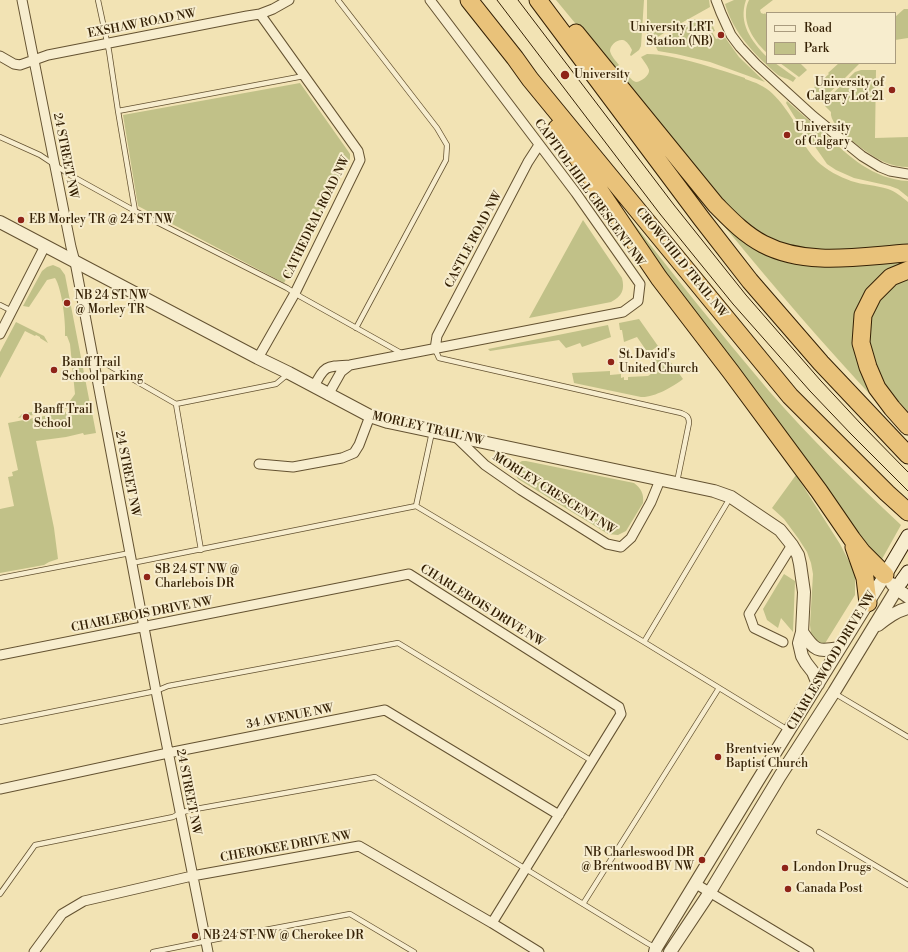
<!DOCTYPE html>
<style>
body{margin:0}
#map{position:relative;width:908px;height:952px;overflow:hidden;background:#f2e3b4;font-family:"Libre Bodoni",serif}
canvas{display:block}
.legend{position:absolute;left:766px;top:12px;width:130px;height:52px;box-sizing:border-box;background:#f7edce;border:1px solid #a99b7e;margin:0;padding:5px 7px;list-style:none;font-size:12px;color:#352105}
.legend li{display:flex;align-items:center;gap:8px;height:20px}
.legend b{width:20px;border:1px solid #a99b7e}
</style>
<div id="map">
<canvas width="908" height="952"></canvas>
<ul class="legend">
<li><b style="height:5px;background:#f7edce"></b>Road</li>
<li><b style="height:11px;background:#c1c188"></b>Park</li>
</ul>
</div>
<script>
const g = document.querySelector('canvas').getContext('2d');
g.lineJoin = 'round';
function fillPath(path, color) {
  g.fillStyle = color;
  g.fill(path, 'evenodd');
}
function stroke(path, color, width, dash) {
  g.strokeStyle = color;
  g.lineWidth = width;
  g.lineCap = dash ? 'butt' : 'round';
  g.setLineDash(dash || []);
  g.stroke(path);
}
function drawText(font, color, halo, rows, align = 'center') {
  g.font = font + ' "Libre Bodoni",serif';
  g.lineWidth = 4;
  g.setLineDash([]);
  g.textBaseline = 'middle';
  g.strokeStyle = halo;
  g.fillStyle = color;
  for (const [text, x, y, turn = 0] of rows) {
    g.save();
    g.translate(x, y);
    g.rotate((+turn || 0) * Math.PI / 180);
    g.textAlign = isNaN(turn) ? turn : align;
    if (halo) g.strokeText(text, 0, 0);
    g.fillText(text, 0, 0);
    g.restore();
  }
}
fillPath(new Path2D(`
 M 556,0 L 644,0 L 641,46 L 639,50 L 631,56 L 630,55 L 632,50 C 630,46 627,41 623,40 C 617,39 610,45 610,51 C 611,56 616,61 619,65 L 613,69 Z
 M 647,0 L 709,0 L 710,7 L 667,31 L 650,42 L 647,41 Z
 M 734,0 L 746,0 C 738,23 751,41 767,57 L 767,63 L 775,63 L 796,78 L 793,82 C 788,78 782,78 778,75 C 755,55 734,34 725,4 Z
 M 749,0 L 773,0 L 760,10 L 761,13 L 764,14 L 765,13 L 767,16 L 767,53 C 756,43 745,28 746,12 C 746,8 747,4 749,0 Z
 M 904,9 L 908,9 L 908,38 L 895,40 L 895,17 Z
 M 695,19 L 704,20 L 712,24 L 715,31 L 712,32 L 716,39 L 724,36 L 739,57 L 765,82 L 710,62 L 676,54 L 658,51 L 655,45 Z
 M 647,54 C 655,54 663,55 672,57 C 697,62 721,70 745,78 L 745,79 C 750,81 755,82 760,85 C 778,93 791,118 803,134 L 799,137 C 805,145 810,154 817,161 C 826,170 840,177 851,181 C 863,185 876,185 888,189 C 895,191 902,197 908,202 L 908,246 L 883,248 L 808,251 L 770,240 L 739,219 L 618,75 L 625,70 C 628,74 631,81 636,82 C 641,82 650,75 649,70 C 648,66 643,60 641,57 Z
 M 780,63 L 800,63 L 807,70 L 799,77 Z
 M 839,63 L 860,63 L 842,81 L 826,96 L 822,97 L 818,95 L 812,90 L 815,87 L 814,83 L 819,79 L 821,81 L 829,74 L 828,73 Z
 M 861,70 L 876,70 L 875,138 L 908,137 L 908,167 C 900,167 891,165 884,162 C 871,156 828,127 831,112 L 825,106 L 825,101 L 855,72 Z
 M 300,83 L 348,151 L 350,154 L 350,159 L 284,283 L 138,206 L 123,115 Z
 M 787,101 C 799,112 812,123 824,133 C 849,156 872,179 908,181 L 908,197 L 898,189 L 890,186 L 854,178 L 836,170 L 827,164 L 794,116 L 786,103 Z
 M 624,211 C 671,272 719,332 769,391 C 810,438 855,482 901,525 L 882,559 L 879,558 L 871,550 L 619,214 Z
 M 583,220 L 622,278 C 625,290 622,296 611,302 L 529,318 Z
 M 730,223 L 759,247 L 908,257 L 908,264 L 864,305 L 877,402 C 824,345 774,287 725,227 Z
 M 53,265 L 60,268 L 65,275 L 90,404 L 18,418 L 22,414 L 69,404 L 70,401 L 75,394 L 70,344 L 67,336 L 65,336 C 66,323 62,289 55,278 L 47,280 L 29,307 L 23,306 L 42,271 L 47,267 Z
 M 908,278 L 908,413 C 896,399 884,385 876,368 C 874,364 873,358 872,354 C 871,350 870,346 869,342 C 869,338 870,333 870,329 C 872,305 887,289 908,278 Z
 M 639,319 L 658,346 L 648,353 L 637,337 L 624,342 L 622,330 L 620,330 L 619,323 Z
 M 16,322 L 44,336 L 48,343 L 40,338 L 40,337 L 36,335 L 35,336 L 25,331 L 0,378 L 0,352 Z
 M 608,325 L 611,337 L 582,347 L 580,343 L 566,348 L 559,340 L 490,351 L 488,349 Z
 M 660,347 L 683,379 C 673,387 653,398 641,397 L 574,383 L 572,373 L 610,371 L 610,375 L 621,374 L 621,378 L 624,377 L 624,380 L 628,380 L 628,377 L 648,376 L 658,369 L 649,356 Z
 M 91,407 L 96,433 L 84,435 L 83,433 L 66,437 L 36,441 L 54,528 L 58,559 L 49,562 L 44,565 L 0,573 L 0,509 L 14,506 L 8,477 L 13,476 L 12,472 L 18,470 L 8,423 Z
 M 522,461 L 526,461 L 634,483 C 641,488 644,494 643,503 L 626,531 L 618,535 L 608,534 L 518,479 C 513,472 514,465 522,461 Z
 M 796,475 L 840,544 L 855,573 L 855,595 L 824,645 L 818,644 L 811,634 L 810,625 L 813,574 L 811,563 L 807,552 L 798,538 L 784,519 L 772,508 Z
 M 784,574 L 795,581 L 793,632 L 781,618 L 778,628 L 767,620 L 763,609 Z`), '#c1c188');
const service = new Path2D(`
 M 98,0 L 109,51 L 118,111 L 135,211
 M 338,0 L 437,128 L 447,145 L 446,160 L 356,328
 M 118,111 L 304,76
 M 0,137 L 40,155 L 70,175 L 135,211 L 287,288 L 301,297 L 403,354
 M 0,305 L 12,311
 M 435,349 L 439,358 L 681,413 C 686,415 689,416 689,423 L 677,482
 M 94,357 L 176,404 L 276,384 L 288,374
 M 176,404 L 201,550
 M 416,506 L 644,642 L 788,730
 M 132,563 L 416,506 L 432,432
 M 0,578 L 130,553
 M 644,642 L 730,498
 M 834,693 L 908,737
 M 0,722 L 156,691 L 168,686 L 398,643 L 592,761
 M 819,832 L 908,885
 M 0,894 L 35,845 L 173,817 L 180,813 L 190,810 L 375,777 L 647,943 L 656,948
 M 583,904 L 719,688
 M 153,952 L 217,939 L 350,914 L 414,952`);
const minor = new Path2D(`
 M 22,0 L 71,247 L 75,262 L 156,691 L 208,952
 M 716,0 L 721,13 L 731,35 L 740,47 L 756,64 L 813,116 L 862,156 L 880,167 L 890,171 L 908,174
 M 0,56 L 14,64 L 20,65 L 48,55 L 247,16 L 260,14 L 273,9 L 289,0
 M 0,334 L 45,246
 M 435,349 L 437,336 L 528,162 L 539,145
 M 258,358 L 295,293 L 360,160 L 358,151 L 260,14
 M 314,387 C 324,365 327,366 350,365 L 623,312 L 638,301 L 640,284 L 576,193 L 430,0
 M 328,395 L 341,372 L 350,365
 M 455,436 L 485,465 L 521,490 L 607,544 L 621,547 L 631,538 L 651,502 L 660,480
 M 259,464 L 293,467 L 342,458 L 354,453 L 359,445 L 370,416
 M 783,642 L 754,628 L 749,614 L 792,545
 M 0,655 L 409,574 L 619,707 L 621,714 L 492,923
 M 0,789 L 168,753 L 385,710 L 559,815
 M 696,884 L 809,952
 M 34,952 L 62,914 L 84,901 L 192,876 L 359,846 L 492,923 L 539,952`);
const tertiary = new Path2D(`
 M 0,222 L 258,358 L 289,373 L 370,416 L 388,422 L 714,491 L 731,497 L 780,530 L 792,545 L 798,555 L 800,564 L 804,592 L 802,632 L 799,643 L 802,656 L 806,663 L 813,672 L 818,684
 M 892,584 L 897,589 L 908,597
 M 878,625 C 887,618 896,611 908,608
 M 802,632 C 815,651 817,652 839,648
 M 655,952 L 656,948 L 757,782 L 885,575
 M 670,952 L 710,892 L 780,776 L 834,692 L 901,582`);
const secondary = new Path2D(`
 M 885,575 L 908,536
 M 901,582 L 908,572`);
const motorway = new Path2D(`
 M 469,0 L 515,58 L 530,79 L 790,396 L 887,493 L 908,512
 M 538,0 L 701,218 L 750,281 L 821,363 L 908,455
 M 576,33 L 716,205 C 730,219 744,234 763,244 C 807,267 861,256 908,253
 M 557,128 L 659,278 L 731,372 L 819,491 L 852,539 L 862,552 L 885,575
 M 908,270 L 891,277 L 873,295 L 863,315 L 861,343 L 868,367 L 877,388 L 892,408 L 908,426
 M 854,547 L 865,578 L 868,603`);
stroke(service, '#645231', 6);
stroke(minor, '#645231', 11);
stroke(tertiary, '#645231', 14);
stroke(secondary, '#352105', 15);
stroke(motorway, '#352105', 19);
stroke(service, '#f7edce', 4.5);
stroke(minor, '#f7edce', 9);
stroke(tertiary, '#f7edce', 12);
stroke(secondary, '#f7edce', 13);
stroke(motorway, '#e9c27a', 17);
stroke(new Path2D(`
 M 497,0 L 660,214 L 733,304 L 810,391 L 851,434 L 908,491
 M 518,0 L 674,205 L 746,295 L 821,381 L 861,424 L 908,472`), '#352105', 1);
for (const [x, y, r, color] of [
 [721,35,4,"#8f2418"],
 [565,75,5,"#8f2418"],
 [892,90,4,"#8f2418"],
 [787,135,4,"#8f2418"],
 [21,220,4,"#8f2418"],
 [67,303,4,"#8f2418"],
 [611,362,4,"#8f2418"],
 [54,370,4,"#8f2418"],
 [26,417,4,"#8f2418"],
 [147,577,4,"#8f2418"],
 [718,757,4,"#8f2418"],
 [702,860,4,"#8f2418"],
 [785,868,4,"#8f2418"],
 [788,889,4,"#8f2418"],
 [195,936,4,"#8f2418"]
]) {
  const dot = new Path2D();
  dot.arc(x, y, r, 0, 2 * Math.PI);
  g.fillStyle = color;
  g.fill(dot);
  stroke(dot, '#f7edce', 1.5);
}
drawText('12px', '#352105', '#f7edce', [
 ["EXSHAW ROAD NW",142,24,-11],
 ["24 STREET NW",65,156,79],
 ["CAPITOL HILL CRESCENT NW",589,193,54],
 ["CATHEDRAL ROAD NW",317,218,-64],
 ["CASTLE ROAD NW",474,240,-62],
 ["CROWCHILD TRAIL NW",681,263,51],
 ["MORLEY TRAIL NW",428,429,13],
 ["24 STREET NW",127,474,79],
 ["MORLEY CRESCENT NW",554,494,32],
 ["CHARLEBOIS DRIVE NW",482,606,32],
 ["CHARLEBOIS DRIVE NW",142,615,-11],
 ["CHARLESWOOD DRIVE NW",832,661,-59],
 ["34 AVENUE NW",290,717,-11],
 ["24 STREET NW",188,792,79],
 ["CHEROKEE DRIVE NW",286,847,-10]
]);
drawText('12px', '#352105', '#f7edce', [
 ["University LRT",713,28,"right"],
 ["Station (NB)",713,42,"right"],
 ["University",574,75],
 ["University of",884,83,"right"],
 ["Calgary Lot 21",884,97,"right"],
 ["University",795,128],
 ["of Calgary",795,142],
 ["EB Morley TR @ 24 ST NW",29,220],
 ["NB 24 ST NW",75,296],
 ["@ Morley TR",75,310],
 ["St. David's",619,355],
 ["United Church",619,369],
 ["Banff Trail",62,363],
 ["School parking",62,377],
 ["Banff Trail",34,410],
 ["School",34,424],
 ["SB 24 ST NW @",155,570],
 ["Charlebois DR",155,584],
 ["Brentview",726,750],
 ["Baptist Church",726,764],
 ["NB Charleswood DR",694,853,"right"],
 ["@ Brentwood BV NW",694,867,"right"],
 ["London Drugs",793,868],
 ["Canada Post",796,889],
 ["NB 24 ST NW @ Cherokee DR",203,936]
], 'left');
</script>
